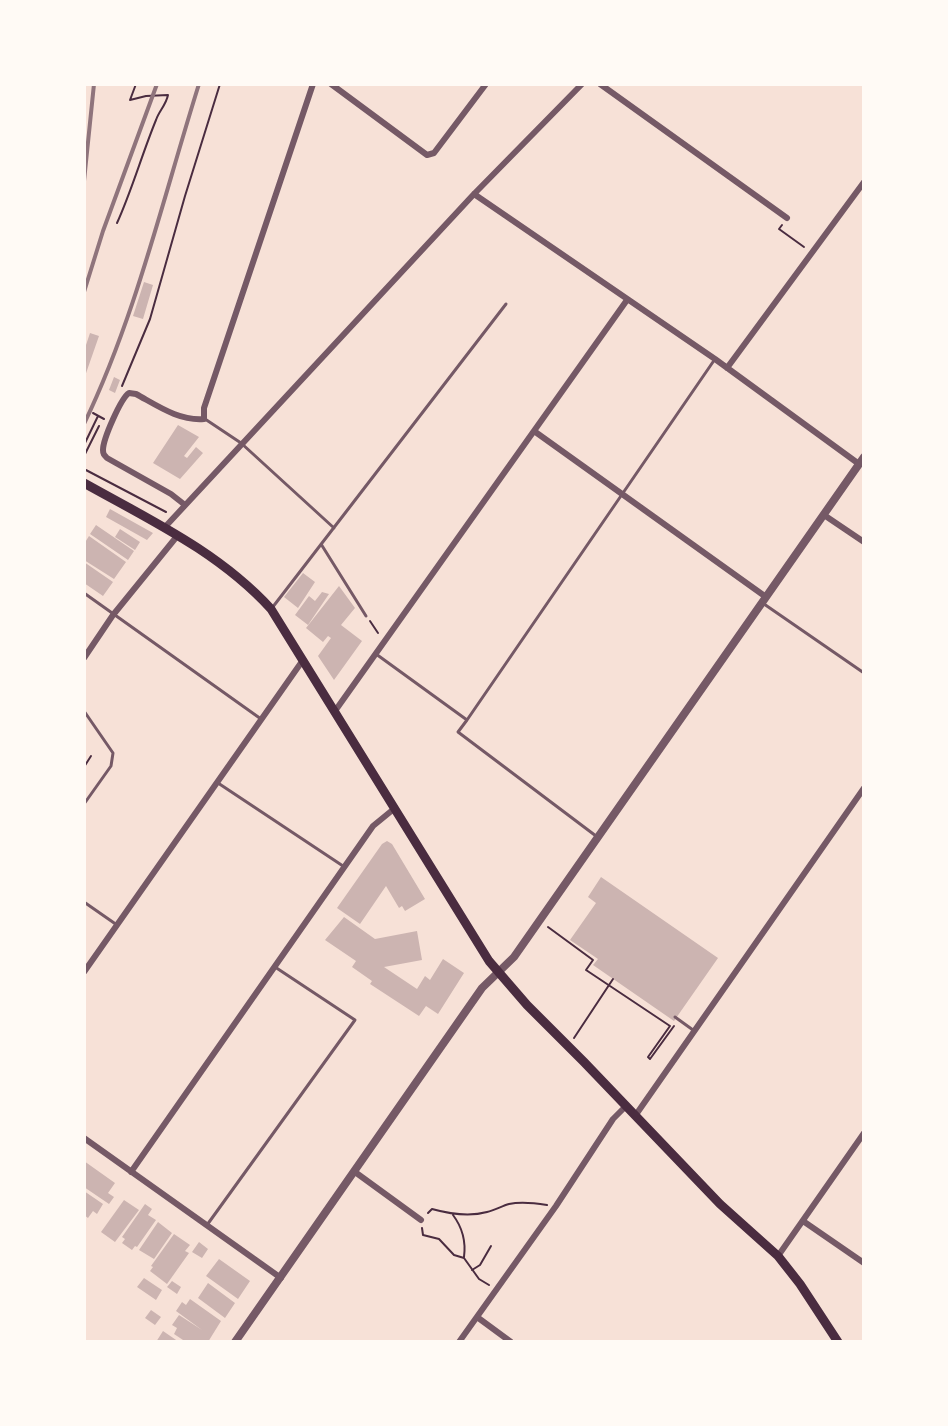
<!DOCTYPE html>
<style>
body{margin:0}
#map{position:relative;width:948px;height:1426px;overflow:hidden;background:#f7e1d7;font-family:"Asap Condensed",sans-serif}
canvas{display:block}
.frame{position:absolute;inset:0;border:86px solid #fffaf5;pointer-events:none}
</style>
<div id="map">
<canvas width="948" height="1426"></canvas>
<div class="frame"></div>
</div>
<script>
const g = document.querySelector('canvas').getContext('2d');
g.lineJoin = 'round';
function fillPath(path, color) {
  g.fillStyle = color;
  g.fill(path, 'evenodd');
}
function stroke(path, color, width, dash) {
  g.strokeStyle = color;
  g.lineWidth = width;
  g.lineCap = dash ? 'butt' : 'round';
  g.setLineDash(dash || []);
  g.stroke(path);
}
fillPath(new Path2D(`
 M 144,282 L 153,285 L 143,319 L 133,316 Z
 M 90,333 L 99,336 L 84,379 L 84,351 Z
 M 114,377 L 120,380 L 115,393 L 109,390 Z
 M 178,425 L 199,437 L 184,456 L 187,458 L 196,447 L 203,453 L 180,479 L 153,463 Z
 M 110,509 L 153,533 L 147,540 L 106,517 Z
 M 96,525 L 134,551 L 128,560 L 90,534 Z
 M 120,529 L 140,542 L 135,550 L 115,537 Z
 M 89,536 L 126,562 L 114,579 L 84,560 L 84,544 Z
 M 84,562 L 113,582 L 103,596 L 84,583 Z
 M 303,573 L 315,582 L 298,608 L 284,597 Z
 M 339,586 L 355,608 L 341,625 L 362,641 L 334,680 L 318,656 L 331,638 L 328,636 L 323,642 L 306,628 Z
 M 322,592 L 329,594 L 308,625 L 295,615 L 309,596 L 315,601 Z
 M 387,841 L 392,844 L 425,899 L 405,911 L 402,906 L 399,908 L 386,886 L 360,924 L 337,908 L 382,844 Z
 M 601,877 L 718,958 L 674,1021 L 593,965 L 598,959 L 570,940 L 596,903 L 588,897 Z
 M 344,917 L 375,939 L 417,931 L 422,960 L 384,967 L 417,989 L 425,976 L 430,980 L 443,959 L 464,973 L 438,1014 L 426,1006 L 419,1016 L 370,984 L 372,981 L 352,967 L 356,961 L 325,940 Z
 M 84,1161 L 115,1183 L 108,1193 L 114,1197 L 109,1204 L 84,1187 Z
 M 84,1191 L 103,1204 L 97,1214 L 93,1211 L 88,1218 L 84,1215 Z
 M 124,1200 L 139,1210 L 115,1242 L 101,1232 Z
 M 145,1204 L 152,1209 L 148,1215 L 156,1220 L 137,1247 L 135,1246 L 132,1250 L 122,1243 L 125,1239 L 122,1237 Z
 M 158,1222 L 172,1233 L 154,1259 L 139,1250 Z
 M 174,1234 L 190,1245 L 185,1251 L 189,1253 L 167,1284 L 150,1271 L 153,1267 L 151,1266 Z
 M 199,1242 L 208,1249 L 202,1258 L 192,1252 Z
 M 219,1259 L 250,1281 L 238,1299 L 206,1276 Z
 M 144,1278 L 162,1290 L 156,1300 L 137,1287 Z
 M 172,1281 L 181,1287 L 177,1294 L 167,1287 Z
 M 208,1283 L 235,1303 L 225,1318 L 198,1298 Z
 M 190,1299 L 221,1321 L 208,1342 L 186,1342 L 174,1334 L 177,1328 L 172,1325 L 179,1315 L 202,1330 L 176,1311 L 182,1302 L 186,1305 Z
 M 151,1310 L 161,1317 L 155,1325 L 145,1318 Z
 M 163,1331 L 179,1342 L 156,1342 Z`), '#ccb4b1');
stroke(new Path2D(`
 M 117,223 C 132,190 142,154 156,120 C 159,111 166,105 168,95 L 146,96 L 130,100 L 136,84
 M 782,225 L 779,229 L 804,247
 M 122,386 L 150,319 L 185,196 L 220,84
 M 93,413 L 104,419
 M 84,445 L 98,416
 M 84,456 L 99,426
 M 84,469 L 166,512
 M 370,621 L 378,633
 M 84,767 L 91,756
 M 548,927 L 593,960 L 586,970 L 670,1026 L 648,1057 L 650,1059 L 674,1026
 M 574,1038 L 613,979
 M 428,1213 L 432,1209 C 450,1214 469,1217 487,1212 C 495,1210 502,1206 509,1204 C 522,1201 535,1203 547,1205
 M 453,1215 C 462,1227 466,1242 464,1257
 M 422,1228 L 423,1235 L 439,1239 L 454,1255 L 464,1258 L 479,1279 L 489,1285
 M 472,1270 L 480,1265 L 491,1246`), '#4a2c40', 2);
stroke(new Path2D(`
 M 205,419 L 241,443 L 334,528
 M 321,544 L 366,616
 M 84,593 L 261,719
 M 764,604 L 864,673
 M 272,608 L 506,304
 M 376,654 L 467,720 L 715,359
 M 84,711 L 113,753 L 111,766 L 84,804
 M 467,720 L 458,732 L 596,836
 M 218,783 L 343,866
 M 84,902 L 117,925
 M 675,1017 L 693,1030
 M 207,1225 L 355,1020 L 275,967`), '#755966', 3);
stroke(new Path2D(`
 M 331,84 L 427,155 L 434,153 L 486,84
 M 600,84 L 787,218
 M 474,194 L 715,359 L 859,464
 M 727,368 L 864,182
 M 534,431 L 766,597
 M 185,505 L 171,494 L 107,458 C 104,455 103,454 103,450 C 103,439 121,398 129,393 L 136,394 C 158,406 179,421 204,419 L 204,408 L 313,84
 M 824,515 L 864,542
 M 165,527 L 474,194 L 582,84
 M 84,658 L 113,615 L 178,535
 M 335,711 L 627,300
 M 84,972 L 303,660
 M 635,1116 L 864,788
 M 84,1138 L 281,1278
 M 131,1172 L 373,826 L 395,808
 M 355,1172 L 421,1220
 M 803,1221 L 864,1263
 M 778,1256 L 864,1133
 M 477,1317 L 511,1342
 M 459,1342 L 556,1206 L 613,1119 L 626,1106`), '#755966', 6);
stroke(new Path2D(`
 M 235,1342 L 482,988 L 514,957 L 864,457`), '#755966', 8);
stroke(new Path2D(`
 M 84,483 C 150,520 219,552 271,609 L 489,961 L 527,1005 L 584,1062 L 720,1204 L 778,1256 L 800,1284 L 838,1342`), '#4a2c40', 9);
stroke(new Path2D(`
 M 84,181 L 94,84
 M 84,292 L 103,231 L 157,84
 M 84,424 C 136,316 163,198 199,84`), '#8f747c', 4);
</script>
